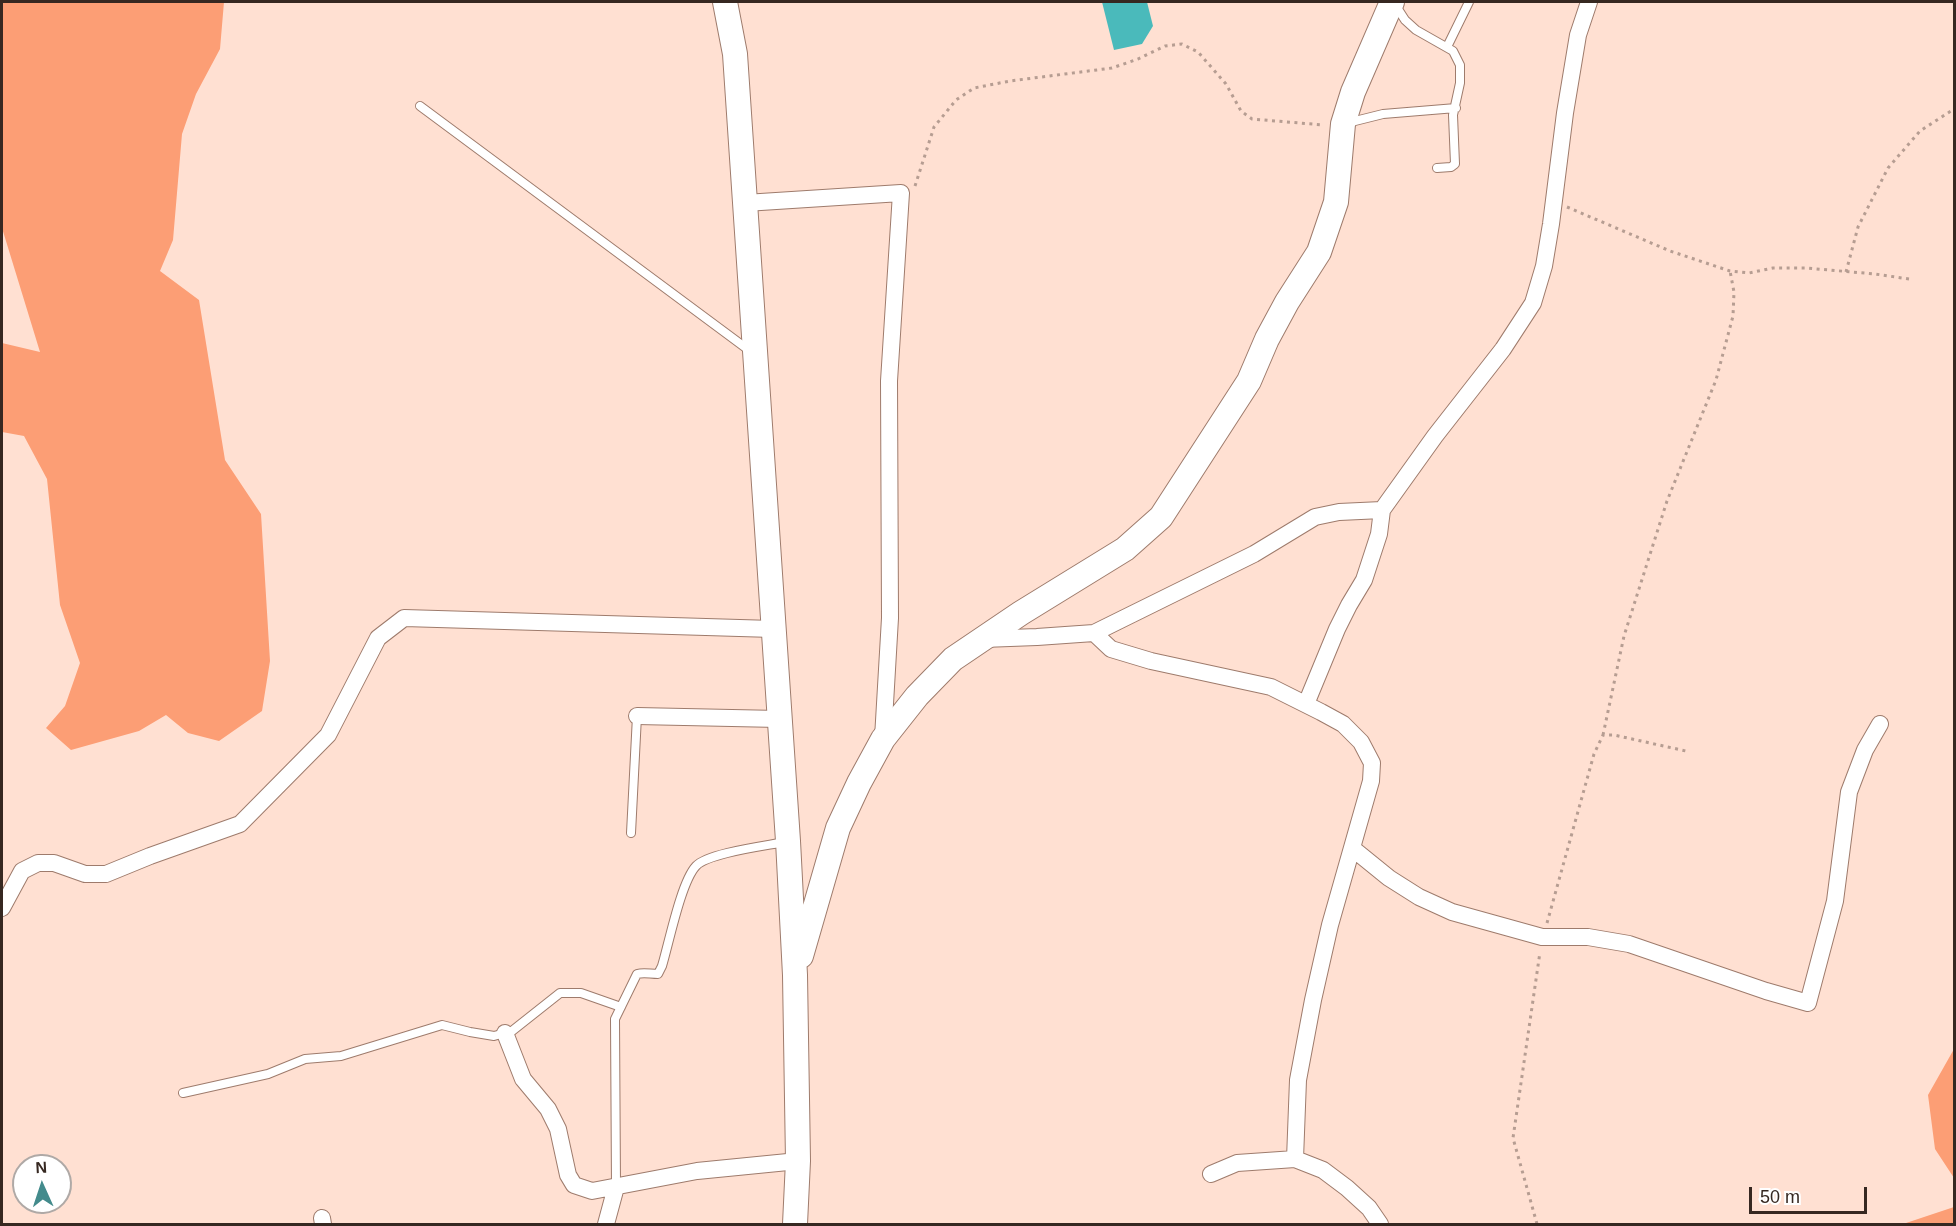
<!DOCTYPE html>
<style>
body{margin:0}
#map{position:relative;width:1956px;height:1226px;overflow:hidden;background:#ffe0d2;font-family:Arial,sans-serif}
canvas{display:block}
.frame{position:absolute;inset:0;border:3px solid #362821;pointer-events:none}
.north{position:absolute;left:12px;top:1154px;width:60px;height:60px;box-sizing:border-box;background:#fff;border:2px solid #afa9a6;border-radius:50%;rotate:357deg;font-size:16px;font-weight:700;line-height:24px;text-align:center;color:#362821}
.north::after{content:'';display:block;margin:auto;width:21px;height:27px;background:#438b8c;clip-path:polygon(50% 0,100% 100%,50% 72%,0 100%)}
.scale{position:absolute;left:1749px;top:1187px;width:118px;height:27px;box-sizing:border-box;border:3px solid #362821;border-top:0;padding-left:8px;font-size:18px;line-height:21px;white-space:nowrap;color:#362821;-webkit-text-stroke:4px #fff;paint-order:stroke}
</style>
<div id="map">
<canvas width="1956" height="1226"></canvas>
<div class="frame"></div>
<div class="north">N</div>
<div class="scale">50 m</div>
</div>
<script>
const g = document.querySelector('canvas').getContext('2d');
g.lineJoin = 'round';
function fillPath(path, color) {
  g.fillStyle = color;
  g.fill(path, 'evenodd');
}
function stroke(path, color, width, dash) {
  g.strokeStyle = color;
  g.lineWidth = width;
  g.lineCap = dash ? 'butt' : 'round';
  g.setLineDash(dash || []);
  g.stroke(path);
}
fillPath(new Path2D(`
 M 2,2 L 224,2 L 220,49 L 196,94 L 182,134 L 173,240 L 160,271 L 199,300 L 225,460 L 261,514 L 270,661 L 262,711 L 219,741 L 188,733 L 166,715 L 139,731 L 71,750 L 46,728 L 65,706 L 80,663 L 60,605 L 47,479 L 24,436 L 2,432 L 2,343 L 40,352 L 2,228 Z
 M 1954,1049 L 1954,1178 L 1935,1149 L 1928,1095 Z
 M 1954,1207 L 1954,1224 L 1903,1224 Z`), '#fc9e75');
fillPath(new Path2D(`
 M 1102,2 L 1147,2 L 1153,26 L 1142,44 L 1114,50 Z`), '#4ababb');
const lane = new Path2D(`
 M 1394,3 L 1405,20 L 1416,30 L 1453,51 L 1460,65 L 1460,83 L 1453,115 L 1455,164 L 1451,167 L 1437,168
 M 1447,47 L 1469,2
 M 420,106 L 750,351
 M 1347,123 L 1383,114 L 1456,108
 M 631,833 L 637,716
 M 183,1093 L 268,1074 L 305,1059 L 341,1056 L 442,1025 L 470,1032 L 494,1036 L 512,1031 L 560,993 L 581,993 L 621,1007
 M 616,1187 L 615,1019 L 637,974 C 644,972 650,974 658,974 L 662,966 C 669,943 681,882 696,866 C 708,853 765,846 785,842`);
const street = new Path2D(`
 M 745,203 L 901,193 L 889,381 L 890,618 L 883,738
 M 1094,633 L 1111,649 L 1151,661 L 1271,687 L 1321,712 L 1343,724 L 1361,742 L 1372,763 L 1371,781 L 1330,925 L 1313,1000 L 1298,1080 L 1295,1159
 M 983,639 L 1037,637 L 1094,633 L 1254,554 L 1315,517 L 1339,512 L 1382,510
 M 1306,704 L 1337,629 L 1349,605 L 1364,580 L 1379,534 L 1382,510 L 1435,436 L 1503,349 L 1533,303 L 1544,266 L 1551,224 L 1565,113 L 1578,35 L 1589,2
 M 637,716 L 779,719
 M 1352,848 L 1389,878 L 1419,897 L 1452,912 L 1542,937 L 1588,937 L 1629,944 L 1766,991 L 1808,1003 L 1835,901 L 1849,792 L 1865,750 L 1880,724
 M 2,908 L 22,871 L 38,863 L 54,863 L 85,874 L 106,874 L 150,856 L 240,824 L 328,735 L 378,638 L 404,618 L 773,629
 M 505,1033 L 523,1079 L 548,1109 L 558,1129 L 568,1175 L 574,1185 L 592,1191 L 697,1171 L 798,1161
 M 1211,1174 L 1237,1163 L 1295,1159 L 1323,1170 L 1347,1188 L 1369,1208 L 1380,1224
 M 322,1218 L 323,1224
 M 606,1224 L 616,1187`);
const secondary = new Path2D(`
 M 725,2 L 735,54 L 788,841 L 795,975 L 798,1161 L 795,1224
 M 801,956 L 838,828 L 859,783 L 883,739 L 917,696 L 953,659 L 1021,613 L 1125,549 L 1161,517 L 1249,381 L 1267,339 L 1287,302 L 1319,252 L 1336,202 L 1343,124 L 1353,92 L 1392,2`);
stroke(lane, '#9e7b6c', 10);
stroke(street, '#9e7b6c', 18);
stroke(secondary, '#9e7b6c', 26);
stroke(new Path2D(`
 M 915,186 L 934,127 L 956,100 L 974,88 L 1010,81 L 1112,68 L 1138,59 L 1165,46 L 1182,44 L 1198,52 L 1226,84 L 1241,111 L 1252,119 L 1324,125
 M 1567,207 L 1670,251 L 1730,271 L 1749,273 L 1773,268 L 1806,268 L 1875,274 L 1909,279
 M 1846,272 L 1858,227 L 1888,168 L 1920,131 L 1954,109
 M 1603,735 L 1624,636 L 1667,501 L 1716,380 L 1733,316 L 1734,292 L 1730,271
 M 1547,923 L 1594,754 L 1603,735 L 1614,735 L 1686,751
 M 1537,1224 L 1513,1138 L 1540,952`), '#b69d92', 3, [3, 4.5]);
stroke(lane, '#fff', 8);
stroke(street, '#fff', 16);
stroke(secondary, '#fff', 24);
</script>
